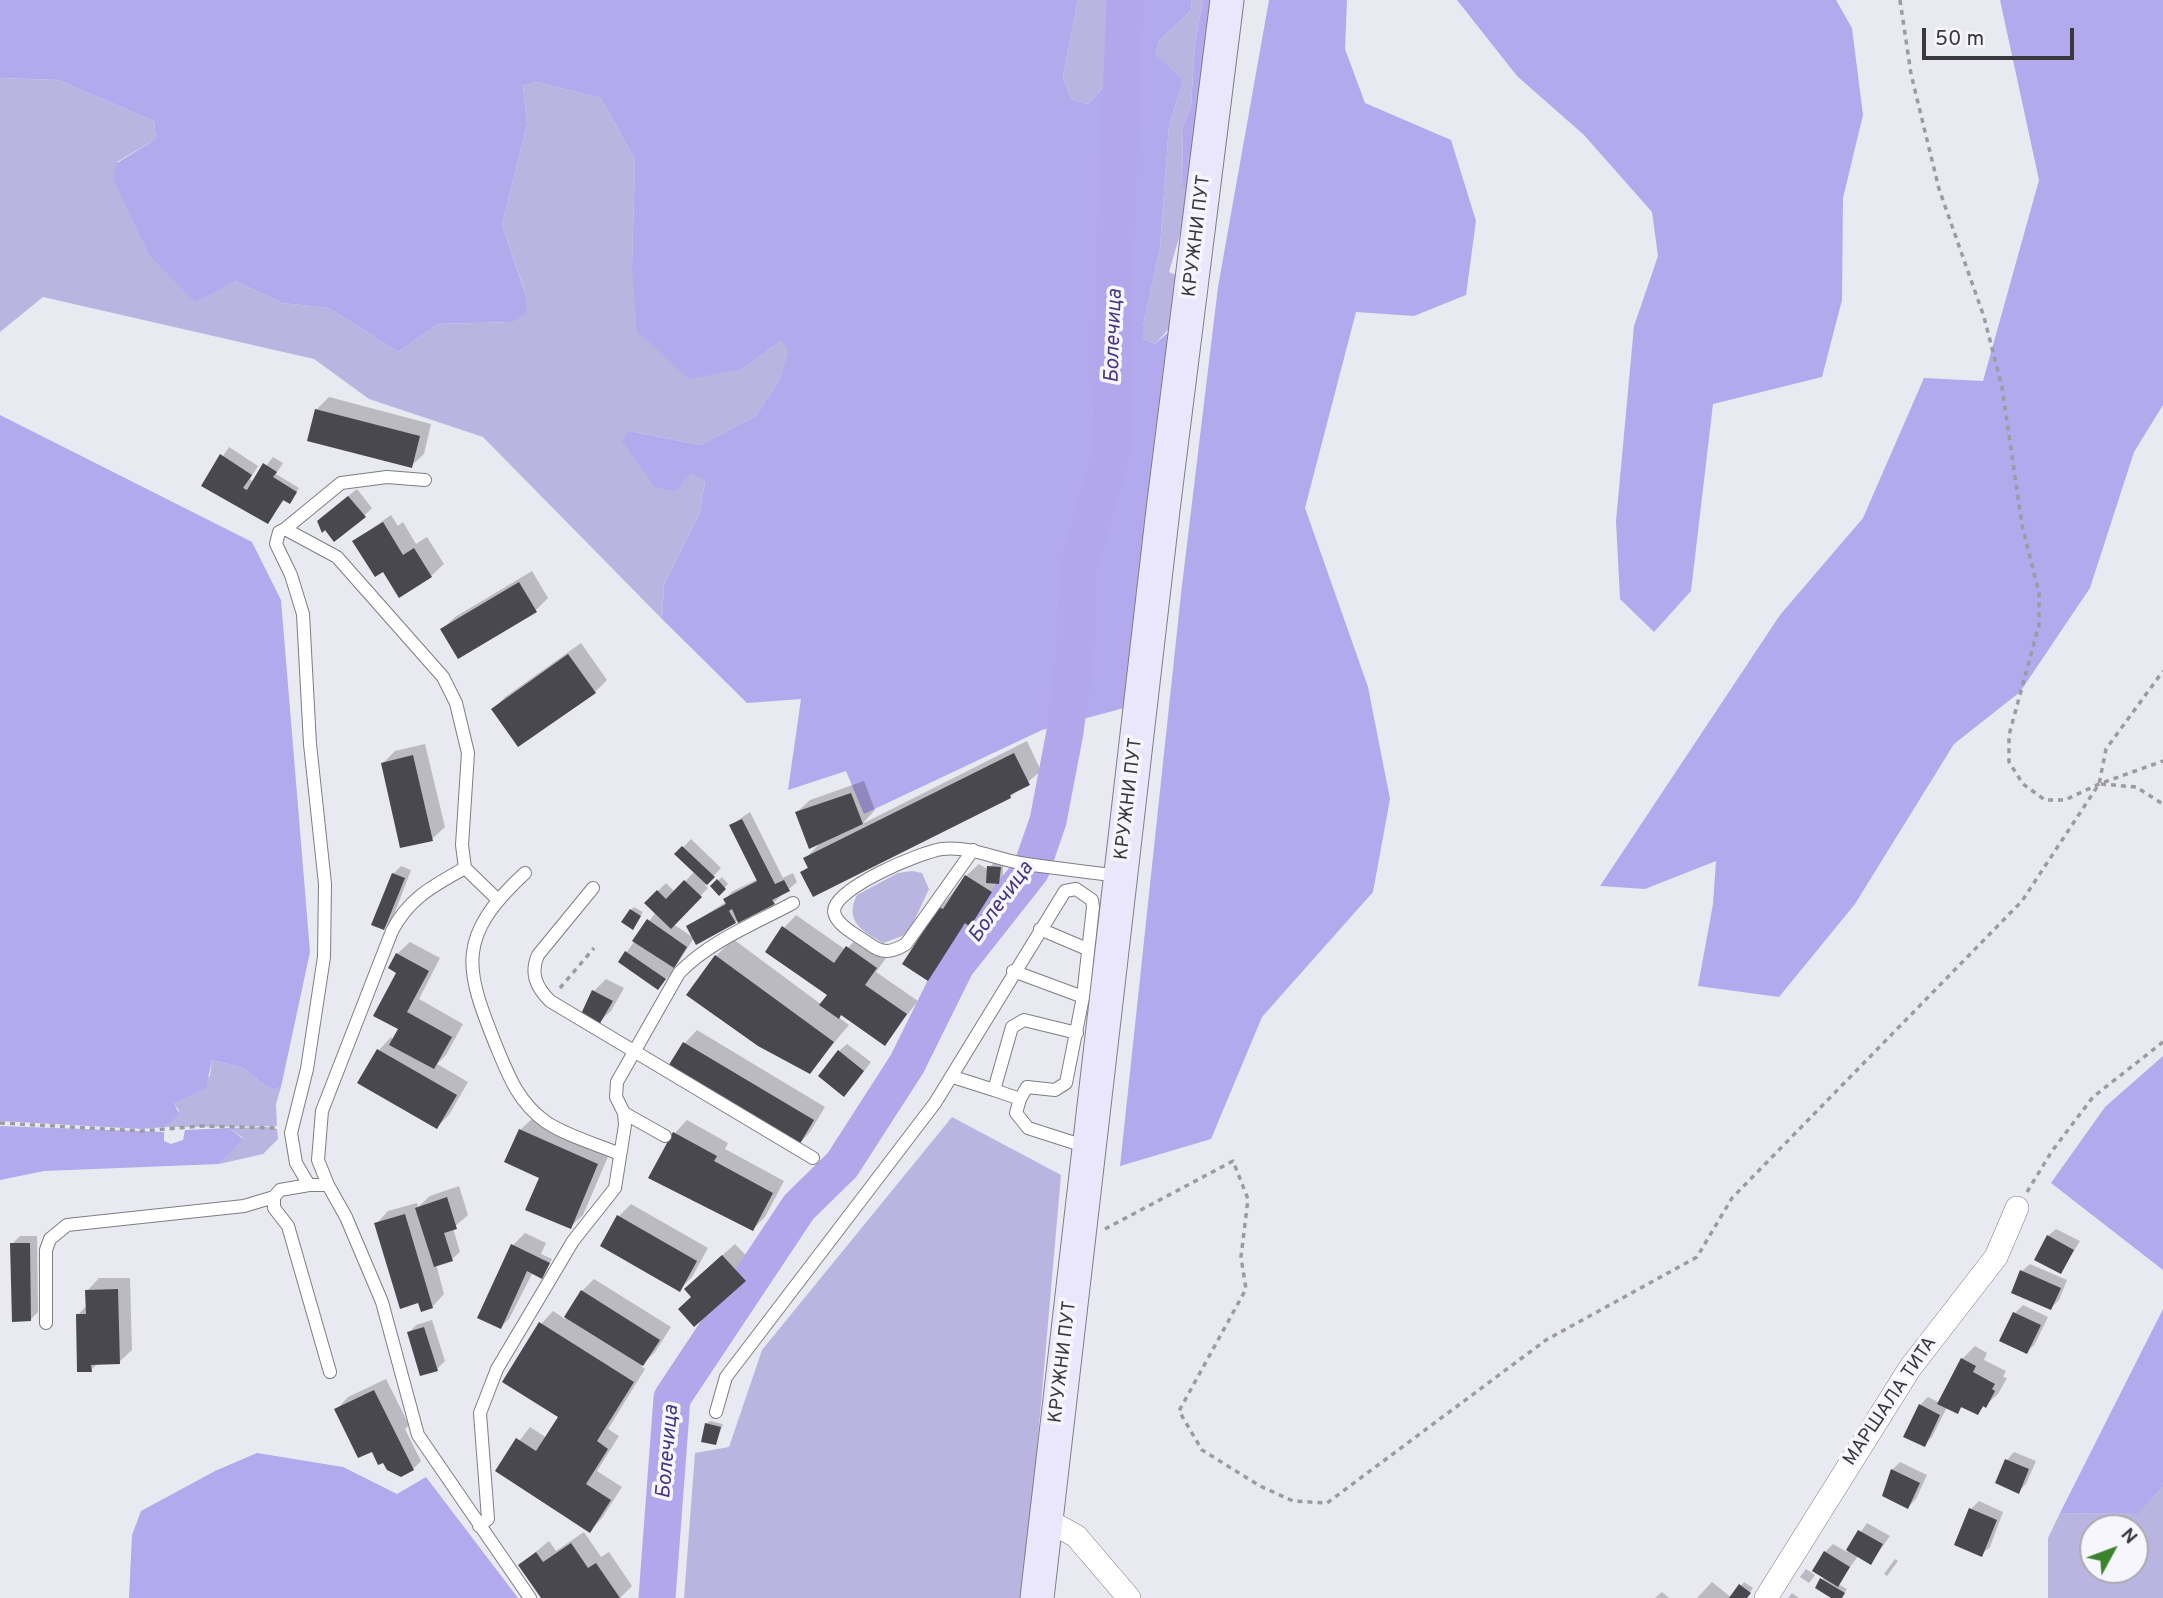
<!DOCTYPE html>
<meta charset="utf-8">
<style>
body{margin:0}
#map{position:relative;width:2163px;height:1598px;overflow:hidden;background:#e9e9f1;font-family:Overpass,sans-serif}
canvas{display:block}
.north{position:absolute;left:2079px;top:1514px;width:70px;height:70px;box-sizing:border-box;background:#f7f6ff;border:2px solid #abaab1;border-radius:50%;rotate:49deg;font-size:19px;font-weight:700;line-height:28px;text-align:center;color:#39393d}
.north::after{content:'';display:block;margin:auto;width:24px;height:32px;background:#3a842b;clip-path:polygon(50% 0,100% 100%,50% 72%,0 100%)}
.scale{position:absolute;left:1922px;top:28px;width:152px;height:32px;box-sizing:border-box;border:4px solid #39393d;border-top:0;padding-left:9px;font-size:21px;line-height:24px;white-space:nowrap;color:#39393d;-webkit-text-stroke:5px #f7f6ff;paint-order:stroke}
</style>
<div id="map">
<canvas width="2163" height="1598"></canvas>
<div class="north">N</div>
<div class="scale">50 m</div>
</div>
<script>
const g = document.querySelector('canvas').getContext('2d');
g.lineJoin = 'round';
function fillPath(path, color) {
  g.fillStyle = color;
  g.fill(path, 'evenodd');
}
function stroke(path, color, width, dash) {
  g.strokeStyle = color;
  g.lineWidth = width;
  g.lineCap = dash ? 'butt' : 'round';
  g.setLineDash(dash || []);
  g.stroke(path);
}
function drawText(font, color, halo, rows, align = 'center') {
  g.font = font + ' Overpass,sans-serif';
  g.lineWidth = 7;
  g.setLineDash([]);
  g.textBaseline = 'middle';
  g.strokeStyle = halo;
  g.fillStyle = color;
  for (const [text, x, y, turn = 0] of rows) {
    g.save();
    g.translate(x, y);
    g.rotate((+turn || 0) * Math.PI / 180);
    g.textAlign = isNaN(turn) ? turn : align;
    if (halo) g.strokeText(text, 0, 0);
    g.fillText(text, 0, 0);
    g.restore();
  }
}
fillPath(new Path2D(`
 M 1078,0 L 1120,0 L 1120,70 L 1088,104 L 1071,99 L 1063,77 Z
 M 1192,0 L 1203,0 L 1195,43 L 1191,106 L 1183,126 L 1182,186 L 1194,187 L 1169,272 L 1183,278 L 1178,331 L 1168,330 L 1155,344 L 1143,339 L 1143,326 L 1160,248 L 1169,125 L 1181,88 L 1181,78 L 1156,56 L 1159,41 L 1191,10 Z
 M 0,78 L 58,80 L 154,121 L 156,139 L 117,162 L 235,281 L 282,303 L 329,308 L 398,352 L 438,324 L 511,322 L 525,292 L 502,225 L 527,125 L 523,86 L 536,82 L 601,98 L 635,160 L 632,268 L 742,369 L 781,341 L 790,351 L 780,378 L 756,416 L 700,445 L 629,431 L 705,481 L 700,512 L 664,585 L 662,619 L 483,437 L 369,399 L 314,359 L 43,297 L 0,332 Z
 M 912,871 L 922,873 L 929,889 L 908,934 L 883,943 C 862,931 844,921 857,895 L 898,873 Z
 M 212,1060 L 243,1068 L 271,1090 L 281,1087 L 276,1104 L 277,1126 L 165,1127 L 179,1111 L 174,1103 L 210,1076 Z
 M 952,1117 L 1061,1175 L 1024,1598 L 684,1598 L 695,1453 L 729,1447 L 762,1350 Z
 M 267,1127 L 277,1129 L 278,1139 L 263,1154 L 219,1164 L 243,1138 L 229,1128 Z
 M 2163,1487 L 2163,1598 L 2048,1598 L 2048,1538 L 2060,1513 L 2136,1514 ZM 2093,1528 L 2135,1528 L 2135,1570 L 2093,1570 Z`), '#bab5e0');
fillPath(new Path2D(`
 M 0,0 L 1078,0 L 1063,77 L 1071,99 L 1088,104 L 1120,70 L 1120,0 L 1192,0 L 1191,10 L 1159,41 L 1156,55 L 1181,78 L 1181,88 L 1169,125 L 1160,248 L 1143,326 L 1143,339 L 1155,344 L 1174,327 L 1124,708 L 1042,730 L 864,814 L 846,771 L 788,790 L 801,699 L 747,703 L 662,619 L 664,585 L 700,512 L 705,481 L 691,473 L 675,491 L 655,487 L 622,441 L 629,431 L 700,445 L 756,416 L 780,378 L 789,351 L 781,341 L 742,369 L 689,379 L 637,331 L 632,268 L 635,160 L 601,98 L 536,82 L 523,86 L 527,125 L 502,225 L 525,293 L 527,313 L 512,322 L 438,324 L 398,352 L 329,308 L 282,303 L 235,281 L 195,302 L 150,256 L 113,179 L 117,163 L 156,139 L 154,121 L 58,80 L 0,78 Z
 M 1203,0 L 1215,0 L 1187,188 L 1182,186 L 1183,126 L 1191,106 L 1195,43 Z
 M 1269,0 L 1347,0 L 1345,49 L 1365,103 L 1451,140 L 1476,221 L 1466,295 L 1414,316 L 1356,312 L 1305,508 L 1368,687 L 1390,799 L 1373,892 L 1262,1017 L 1211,1139 L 1120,1166 L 1181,594 L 1218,287 Z
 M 1836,0 L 1852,28 L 1863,115 L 1843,198 L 1842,300 L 1822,377 L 1713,404 L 1691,591 L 1654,632 L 1620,599 L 1616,521 L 1634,326 L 1658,256 L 1652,212 L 1584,135 L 1517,76 L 1457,0 Z
 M 2000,0 L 2163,0 L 2163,405 L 2134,452 L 2090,588 L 2020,692 L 1954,744 L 1855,904 L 1779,997 L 1698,986 L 1713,904 L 1716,861 L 1645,889 L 1600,886 L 1780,615 L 1863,518 L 1924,378 L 1983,381 L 2039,180 Z
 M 0,415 L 252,542 L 281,600 L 310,952 L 281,1087 L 271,1090 L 243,1068 L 212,1060 L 206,1088 L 174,1103 L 179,1114 L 165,1127 L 142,1129 L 0,1121 Z
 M 2163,1056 L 2163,1270 L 2051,1183 L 2105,1107 Z
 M 0,1126 L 164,1132 L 164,1141 L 171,1144 L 183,1140 L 185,1130 L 229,1128 L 243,1139 L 219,1164 L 44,1171 L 0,1180 Z
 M 2163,1309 L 2163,1487 L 2137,1514 L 2060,1513 Z
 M 257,1453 L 343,1467 L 397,1494 L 426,1477 L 518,1598 L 129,1598 L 132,1535 L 141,1511 L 215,1471 Z`), '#b3a9ed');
fillPath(new Path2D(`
 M 329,397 L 431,424 L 424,454 L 411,466 L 316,410 Z
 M 229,447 L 258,466 L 250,479 L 254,482 L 273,457 L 283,463 L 276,474 L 299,488 L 293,498 L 285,499 L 267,522 L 203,486 Z
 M 357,489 L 372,508 L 364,516 L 327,513 Z
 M 391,515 L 398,526 L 403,522 L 416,544 L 427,537 L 444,564 L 431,576 L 384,569 L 354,541 Z
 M 532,571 L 548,598 L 536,610 L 442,629 L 455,617 Z
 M 581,643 L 607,680 L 595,692 L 493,709 L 505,697 Z
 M 1027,741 L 1041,771 L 1010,797 L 802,872 L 809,866 L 805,859 L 821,842 L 797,812 L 810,800 L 864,781 L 875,810 L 862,824 Z
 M 425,744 L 445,827 L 432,839 L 383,763 L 395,751 Z
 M 750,812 L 783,878 L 793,873 L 797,882 L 774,902 L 735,922 L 688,926 L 726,902 L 725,899 L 733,891 L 758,879 L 731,825 Z
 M 691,839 L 721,868 L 705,885 L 708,888 L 673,924 L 694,938 L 670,975 L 658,987 L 620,961 L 656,912 L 646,903 L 666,883 L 675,892 L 695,871 L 677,854 Z
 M 993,863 L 1003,864 L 1003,879 L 982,912 L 968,923 L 940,967 L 927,979 L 904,964 L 940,908 L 966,876 L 979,864 L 989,870 Z
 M 401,866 L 411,870 L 392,920 L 384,928 L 393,874 Z
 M 722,877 L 728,884 L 719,893 L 712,886 Z
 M 634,907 L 643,912 L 636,924 L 631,910 Z
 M 796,915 L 846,950 L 860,935 L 888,955 L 876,972 L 918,1001 L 885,1043 L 842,1013 L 838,1017 L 849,1025 L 810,1071 L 688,995 L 716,956 L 733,939 L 822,1005 L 829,994 L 784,928 Z
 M 410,942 L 440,958 L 419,999 L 463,1024 L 446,1055 L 437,1064 L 468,1082 L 449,1115 L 437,1127 L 359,1082 L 379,1050 L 391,1037 L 394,1040 L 401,1028 L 397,954 Z
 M 606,979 L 624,988 L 611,1011 L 598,1023 L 594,991 Z
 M 697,1030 L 825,1107 L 810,1132 L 798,1145 L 670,1068 L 685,1043 Z
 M 847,1044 L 871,1062 L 852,1087 L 839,1051 Z
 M 533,1118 L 610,1152 L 583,1215 L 570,1227 L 541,1177 L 520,1130 Z
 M 687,1120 L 728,1143 L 725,1149 L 784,1181 L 765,1217 L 753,1229 L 651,1177 L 675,1133 Z
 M 459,1186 L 468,1215 L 453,1228 L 460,1252 L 452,1259 L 436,1264 L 444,1294 L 432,1307 L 376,1224 L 388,1211 L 417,1203 L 418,1207 L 430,1196 Z
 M 631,1204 L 708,1248 L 692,1277 L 680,1289 L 619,1216 Z
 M 2056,1229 L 2080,1241 L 2061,1272 L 2048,1236 Z
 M 525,1233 L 546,1243 L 541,1254 L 552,1259 L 542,1277 L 533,1272 L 509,1319 L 501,1327 L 513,1245 Z
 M 20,1236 L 37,1236 L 38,1312 L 30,1320 L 12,1244 Z
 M 735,1244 L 757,1267 L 744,1279 L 692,1297 L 698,1277 Z
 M 2030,1264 L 2067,1280 L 2059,1300 L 2051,1308 L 2022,1271 Z
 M 99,1278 L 130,1278 L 132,1350 L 119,1362 L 98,1363 L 91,1370 L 78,1315 L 87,1305 L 87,1291 Z
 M 594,1279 L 671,1327 L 655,1352 L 641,1366 L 645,1369 L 608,1429 L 619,1436 L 597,1471 L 622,1487 L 602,1518 L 590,1531 L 497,1470 L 530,1427 L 547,1438 L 560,1417 L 541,1324 L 553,1311 L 565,1319 L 582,1291 Z
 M 2023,1305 L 2048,1317 L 2035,1344 L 2027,1352 L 2002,1340 L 2015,1313 Z
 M 432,1320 L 445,1361 L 437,1369 L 409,1333 L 416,1325 Z
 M 1975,1346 L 1987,1353 L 1984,1360 L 2006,1371 L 2003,1377 L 2007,1378 L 1998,1394 L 1977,1413 L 1963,1406 L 1957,1412 L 1947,1407 L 1932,1437 L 1924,1445 L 1920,1405 L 1928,1397 L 1940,1403 L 1962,1359 Z
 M 386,1379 L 409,1425 L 405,1429 L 421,1461 L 413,1469 L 384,1460 L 336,1410 L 348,1397 Z
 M 710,1421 L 723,1424 L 716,1443 L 706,1424 Z
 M 2014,1452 L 2036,1461 L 2026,1484 L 2018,1492 L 2007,1460 Z
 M 1900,1462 L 1927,1475 L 1916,1499 L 1908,1507 L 1892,1470 Z
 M 1979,1501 L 2003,1512 L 1990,1547 L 1982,1554 L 1971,1509 Z
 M 1867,1523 L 1890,1536 L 1871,1563 L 1858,1556 L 1838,1584 L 1847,1589 L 1841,1598 L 1834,1598 L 1822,1580 L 1825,1576 L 1825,1552 L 1833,1544 L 1847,1552 Z
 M 584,1532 L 601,1557 L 609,1552 L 632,1586 L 620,1598 L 543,1598 L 520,1565 L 549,1541 L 556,1551 Z
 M 1895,1559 L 1898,1561 L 1887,1576 L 1884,1574 Z
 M 1806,1569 L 1815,1575 L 1809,1583 L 1800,1577 Z
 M 1712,1582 L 1732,1598 L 1744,1582 L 1753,1588 L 1746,1598 L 1697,1598 Z
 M 1662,1592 L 1669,1598 L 1655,1598 Z
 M 1792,1593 L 1799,1598 L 1788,1598 Z`), '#0003');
stroke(new Path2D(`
 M 657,1598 L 672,1398 L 799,1207 L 842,1165 L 907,1064 L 956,965 L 1031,870 L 1048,821 L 1065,732 L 1076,645 L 1077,573 L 1112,450 L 1115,252 L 1125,0`), '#b1a7ea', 37);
fillPath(new Path2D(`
 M 315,409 L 420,436 L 412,468 L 307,441 Z
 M 220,454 L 252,475 L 243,488 L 247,490 L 263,463 L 277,472 L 273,477 L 297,492 L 290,504 L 283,500 L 268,524 L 201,486 Z
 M 348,496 L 366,517 L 334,542 L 325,530 L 322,533 L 317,521 Z
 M 383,522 L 403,555 L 414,548 L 432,577 L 399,598 L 383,572 L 375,577 L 352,541 Z
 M 519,582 L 537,612 L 458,659 L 440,629 Z
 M 568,654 L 596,693 L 518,747 L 491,709 Z
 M 1014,753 L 1030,785 L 1010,795 L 1011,798 L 813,897 L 800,872 L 808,868 L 803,858 Z
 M 413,755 L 433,841 L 400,848 L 381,763 Z
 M 851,793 L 863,824 L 809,849 L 795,812 Z
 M 742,819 L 775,884 L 784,880 L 790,891 L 772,900 L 775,904 L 738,923 L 732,909 L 729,911 L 736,923 L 696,945 L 686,926 L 726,904 L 723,899 L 757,881 L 729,825 Z
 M 682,846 L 715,877 L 707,885 L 674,854 Z
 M 987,866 L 1001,867 L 999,884 L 986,883 Z
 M 392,873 L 405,878 L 384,930 L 371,925 Z
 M 965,875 L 992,892 L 970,927 L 965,923 L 928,981 L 902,964 L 939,907 L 943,909 Z
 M 717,879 L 726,889 L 719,896 L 710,886 Z
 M 684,880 L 702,897 L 671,929 L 644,903 L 657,890 L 666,899 Z
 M 630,909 L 641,916 L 633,930 L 621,922 Z
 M 647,919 L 687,947 L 674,968 L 632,941 Z
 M 782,926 L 834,963 L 846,946 L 877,968 L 865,985 L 907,1014 L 885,1046 L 841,1015 L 839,1019 L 819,1005 L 827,995 L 765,952 Z
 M 625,951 L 666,979 L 658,990 L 618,962 Z
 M 396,953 L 429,971 L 407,1012 L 452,1037 L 434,1069 L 389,1045 L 398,1029 L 373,1016 L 396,973 L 388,968 Z
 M 715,955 L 834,1042 L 810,1074 L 758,1046 L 686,995 Z
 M 592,990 L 613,1001 L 599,1025 L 581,1014 Z
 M 683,1042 L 814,1120 L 798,1147 L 667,1068 Z
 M 377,1049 L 457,1095 L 437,1129 L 357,1083 Z
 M 838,1050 L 864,1071 L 844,1097 L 818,1076 Z
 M 519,1129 L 598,1164 L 571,1229 L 525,1210 L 539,1178 L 504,1162 Z
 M 673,1132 L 717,1156 L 714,1161 L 773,1193 L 753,1231 L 648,1178 Z
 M 447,1197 L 457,1229 L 444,1233 L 453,1261 L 434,1267 L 415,1208 Z
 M 405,1214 L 433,1308 L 421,1312 L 418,1303 L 400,1309 L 374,1223 Z
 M 617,1215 L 697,1261 L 680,1292 L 600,1246 Z
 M 2047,1235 L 2074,1250 L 2061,1274 L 2034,1260 Z
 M 10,1243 L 30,1243 L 31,1321 L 12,1322 Z
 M 511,1244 L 550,1263 L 542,1279 L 527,1271 L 501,1329 L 477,1318 Z
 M 722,1255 L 746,1281 L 694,1327 L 678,1309 L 691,1297 L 684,1289 Z
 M 2020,1270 L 2061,1288 L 2051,1310 L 2011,1293 Z
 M 118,1289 L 120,1364 L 91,1365 L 92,1372 L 77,1372 L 76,1314 L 86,1314 L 85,1290 Z
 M 581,1290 L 660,1340 L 643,1366 L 564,1317 Z
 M 2013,1312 L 2041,1325 L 2027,1354 L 1999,1341 Z
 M 539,1322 L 634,1382 L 597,1441 L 608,1449 L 586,1484 L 611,1500 L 590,1533 L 495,1471 L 516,1438 L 536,1451 L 558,1417 L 502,1382 Z
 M 424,1327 L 438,1371 L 420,1376 L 407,1332 Z
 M 1961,1358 L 1976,1366 L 1973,1372 L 1995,1384 L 1992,1389 L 1995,1391 L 1986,1408 L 1983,1406 L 1978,1415 L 1961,1407 L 1958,1414 L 1937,1404 Z
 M 374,1390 L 414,1470 L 401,1477 L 387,1470 L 383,1463 L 378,1465 L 372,1452 L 358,1458 L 334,1409 Z
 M 1919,1404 L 1940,1415 L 1925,1447 L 1903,1437 Z
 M 705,1423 L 721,1427 L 716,1445 L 701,1442 Z
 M 2005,1459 L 2029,1469 L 2019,1494 L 1995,1483 Z
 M 1891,1469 L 1920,1483 L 1908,1509 L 1882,1496 Z
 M 1969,1508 L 1997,1520 L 1982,1557 L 1954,1545 Z
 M 1858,1530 L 1883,1544 L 1871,1565 L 1846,1550 Z
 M 571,1543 L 588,1568 L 596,1563 L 620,1598 L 541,1598 L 518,1565 L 536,1552 L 543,1562 Z
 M 1824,1551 L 1850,1567 L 1838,1587 L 1812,1571 Z
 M 1820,1578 L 1845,1593 L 1842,1598 L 1831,1598 L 1815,1588 Z
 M 1739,1584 L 1751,1593 L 1747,1598 L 1729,1598 Z`), '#49484f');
const lane = new Path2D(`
 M 285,529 L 341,483 L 387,477 L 425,480
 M 973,850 L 906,944 C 891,953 882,954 868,943 C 858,936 835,925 834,911 C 834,888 921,852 942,849 C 970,846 993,858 1020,863 C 1054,868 1087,872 1121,876
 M 525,873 C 456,937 464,967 497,1048 C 509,1077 519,1103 546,1122 C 567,1136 596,1144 620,1154
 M 593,888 L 538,955 C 530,973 536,987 550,1001 L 813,1158
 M 497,899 L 465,868 L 462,845 L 468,753 L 456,703 L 443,677 L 337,557 L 285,529 L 279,532 L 276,544 L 291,575 L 303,614 L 310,744 L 325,884 L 324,957 L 307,1069 L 291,1133 L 296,1163 L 309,1185 L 328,1185 L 346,1217 L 382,1302 L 418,1435 L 530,1598
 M 1040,929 L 1087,949
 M 1013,971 L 1083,997
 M 953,1077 L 994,1090 L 1012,1027 L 1024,1020 L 1077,1033
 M 994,1090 L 1020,1099 L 1016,1113 L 1028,1128 L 1087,1147
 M 624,1113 L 665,1136
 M 309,1185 L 280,1190 L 274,1197 L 274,1208 L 288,1226 L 330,1372
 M 328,1185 L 318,1160 L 322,1111 L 392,931 C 409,898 433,886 465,868
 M 46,1323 L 46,1250 L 50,1239 L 67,1225 L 244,1206 L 274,1197
 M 716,1412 L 726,1377 L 935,1103 L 1065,891 L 1076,889 L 1092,900 L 1093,907 L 1083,997 L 1066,1083 L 1055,1090 L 1027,1087 L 1020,1099
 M 479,1526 L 488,1519 L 480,1413 L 497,1369 L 573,1241 L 615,1188 L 625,1125 L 624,1113 L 616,1097 L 617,1082 L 679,973 C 710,941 754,924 793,903`);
const street = new Path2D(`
 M 1045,1519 L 1076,1536 L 1129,1598
 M 1766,1598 L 1910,1368 L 1996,1257 L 2017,1208`);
const secondary = new Path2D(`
 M 1037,1598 L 1163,510 L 1227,0`);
stroke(lane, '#7e7d85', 14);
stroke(street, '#7e7d85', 24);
stroke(secondary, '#7e7d85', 35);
stroke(new Path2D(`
 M 1900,0 L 1911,74 L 1939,189 L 1984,317 L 2002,387 L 2022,525 L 2039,593 L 2039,625 L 2009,735 L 2009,762 L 2023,784 L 2045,800 L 2065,800 L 2099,784 L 2163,761
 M 2101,784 L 2136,787 L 2163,804
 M 560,988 L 594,948
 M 0,1123 L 142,1131 L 202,1126 L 277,1128
 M 2027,1192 L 2052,1151 L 2093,1097 L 2163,1042
 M 1105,1229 L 1233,1161 L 1248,1199 L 1241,1257 L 1246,1289 L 1179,1411 L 1202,1450 L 1260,1486 L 1293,1501 L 1327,1503 L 1546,1340 L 1697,1257 L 1732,1198 L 2022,901 L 2099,784 L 2106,749 L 2163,671`), '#9b9ba1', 3.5, [5, 5]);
stroke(lane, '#fff', 12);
stroke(street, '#fff', 23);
stroke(secondary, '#eae7fc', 33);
drawText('19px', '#39393d', '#f7f6ff', [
 ["КРУЖНИ ПУТ",1198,236,-83],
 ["КРУЖНИ ПУТ",1130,799,-83],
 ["КРУЖНИ ПУТ",1064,1362,-83],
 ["МАРШАЛА ТИТА",1891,1402,-56]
]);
drawText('italic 21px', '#473482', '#f7f6ff', [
 ["Болечица",1115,336,-88],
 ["Болечица",1002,903,-54],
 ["Болечица",669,1452,-85]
]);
</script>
